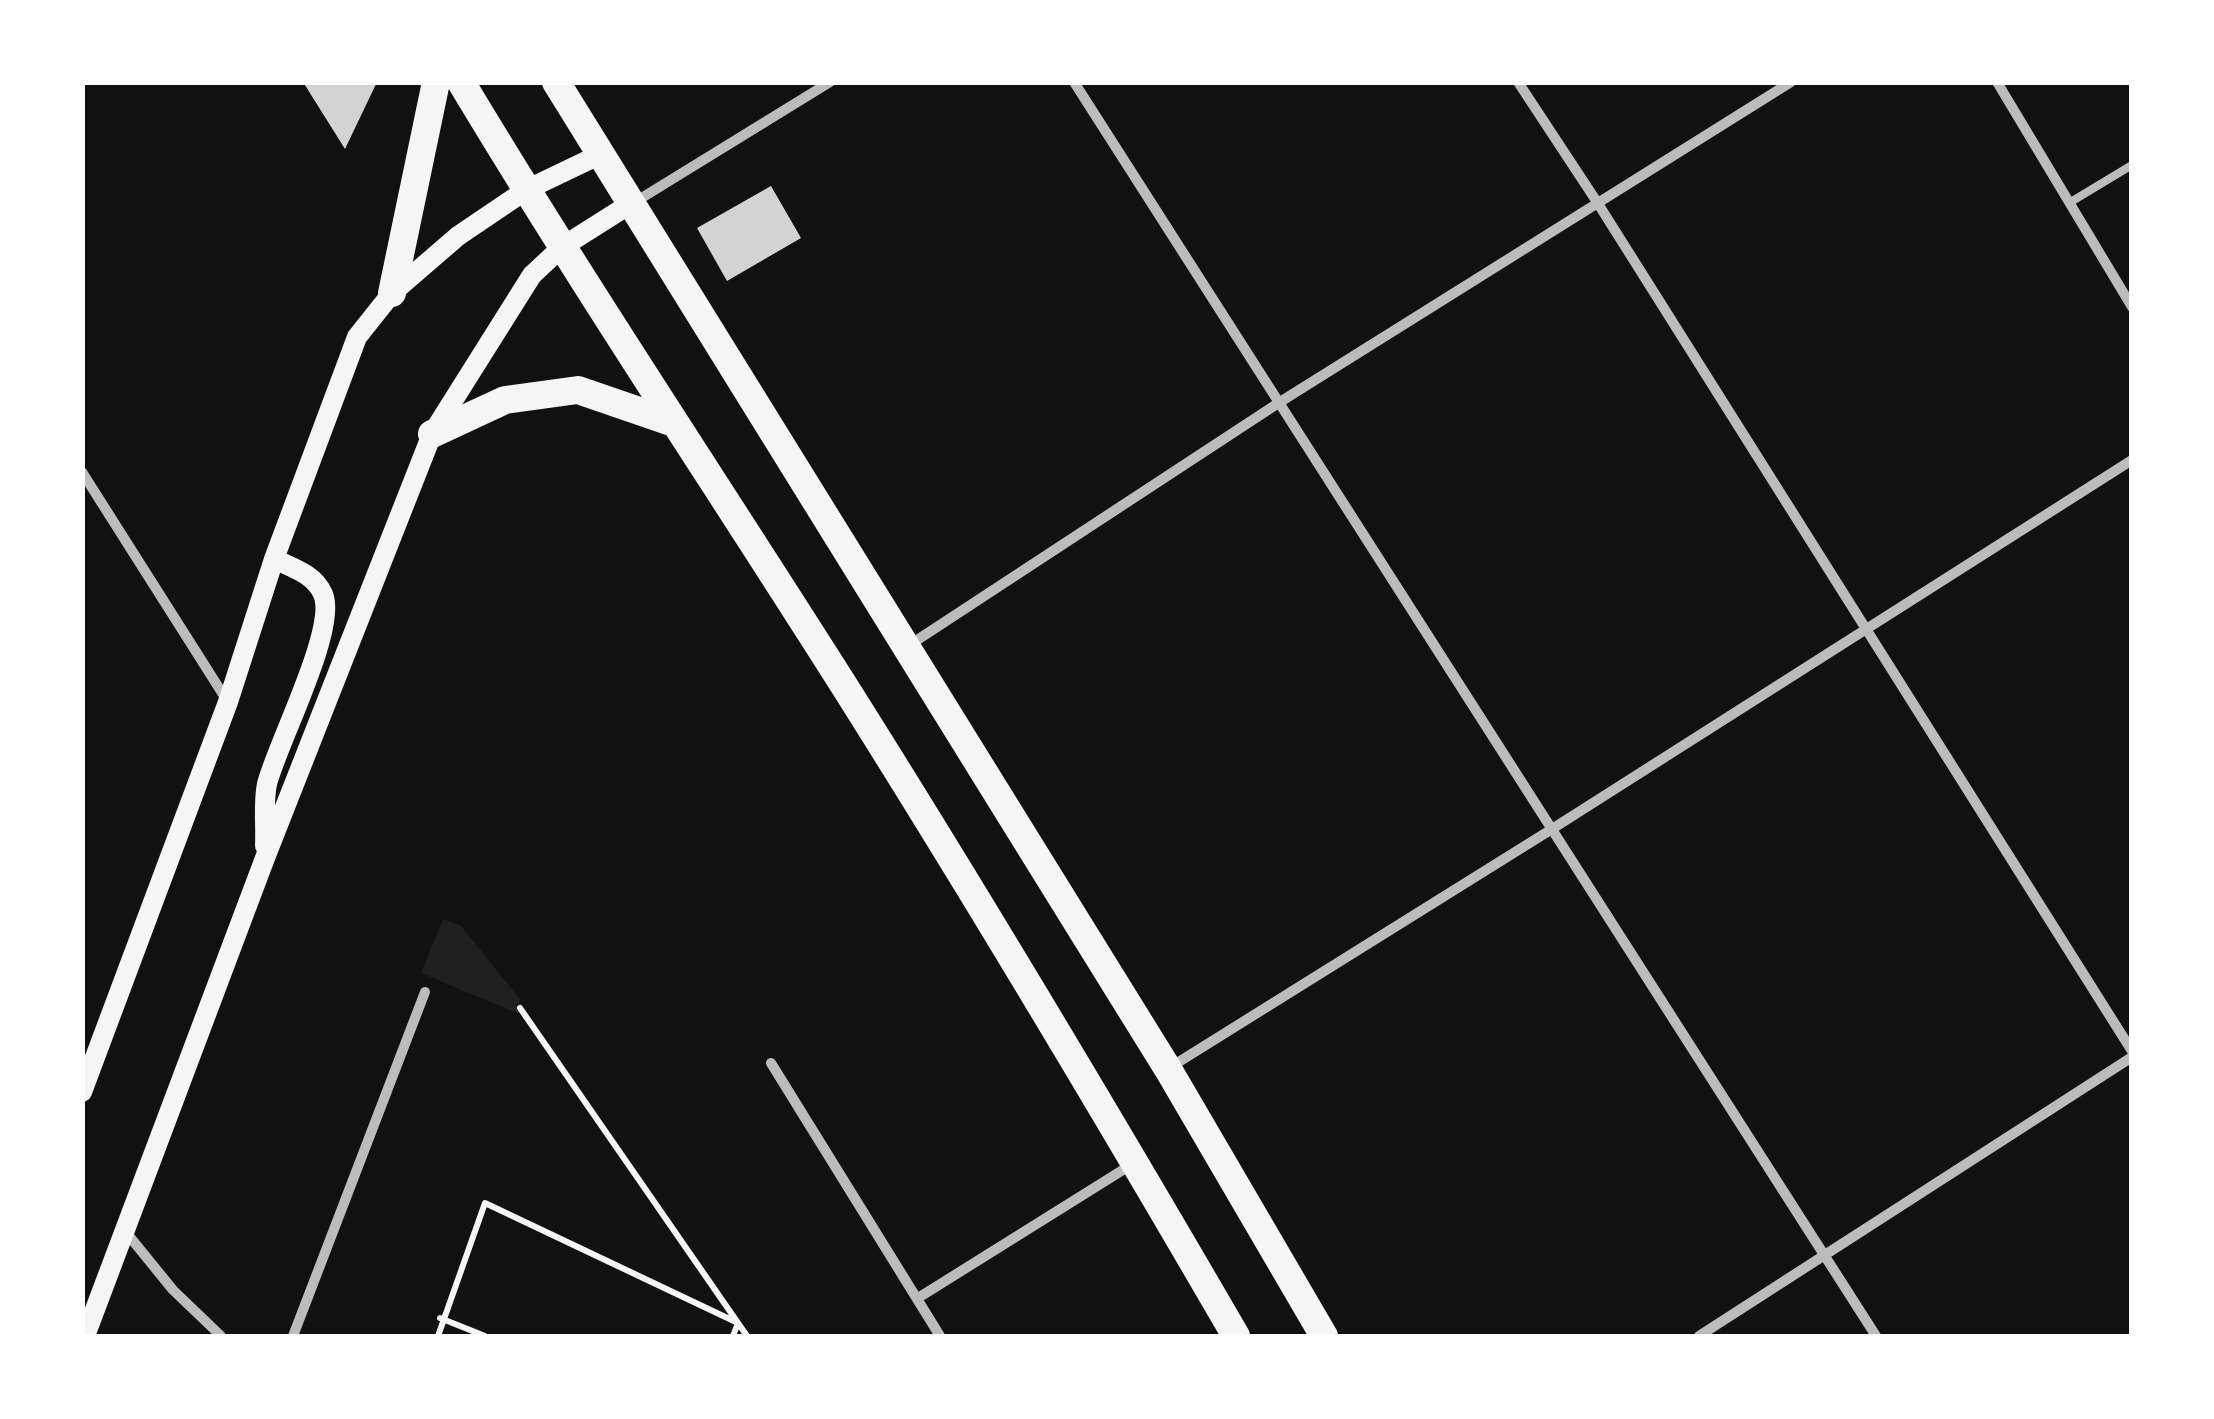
<!DOCTYPE html>
<style>
body{margin:0}
#map{position:relative;width:2214px;height:1419px;overflow:hidden;background:#111;font-family:"Public Sans",sans-serif}
canvas{display:block}
.frame{position:absolute;inset:0;border:85px solid #fff;pointer-events:none}
</style>
<div id="map">
<canvas width="2214" height="1419"></canvas>
<div class="frame"></div>
</div>
<script>
const g = document.querySelector('canvas').getContext('2d');
g.lineJoin = 'round';
function fillPath(path, color) {
  g.fillStyle = color;
  g.fill(path, 'evenodd');
}
function stroke(path, color, width, dash) {
  g.strokeStyle = color;
  g.lineWidth = width;
  g.lineCap = dash ? 'butt' : 'round';
  g.setLineDash(dash || []);
  g.stroke(path);
}
fillPath(new Path2D(`
 M 443,919 L 461,926 L 520,999 L 519,1014 L 421,973 Z`), '#202020');
fillPath(new Path2D(`
 M 303,82 L 377,82 L 345,149 Z
 M 771,186 L 801,238 L 727,281 L 697,228 Z`), '#d3d3d3');
stroke(new Path2D(`
 M 520,1008 L 738,1323 L 733,1336
 M 440,1318 L 485,1336
 M 438,1336 L 485,1203 L 738,1323 L 747,1336`), '#f5f5f5', 6);
stroke(new Path2D(`
 M 2069,203 L 2132,165`), '#bcbcbc', 8);
stroke(new Path2D(`
 M 1074,82 L 1876,1336
 M 1518,82 L 1597,202 L 2132,1051
 M 1997,82 L 2132,307
 M 635,202 L 830,82
 M 82,472 L 226,699
 M 908,646 L 1280,402 L 1791,82
 M 771,1063 L 940,1336
 M 1169,1068 L 1552,829 L 2132,460
 M 125,1231 L 173,1290 L 221,1336
 M 918,1298 L 1134,1163
 M 293,1336 L 425,992
 M 1699,1336 L 2132,1057`), '#bcbcbc', 10);
stroke(new Path2D(`
 M 265,846 C 266,826 263,803 267,784 C 277,744 338,628 323,594 C 314,574 293,568 274,559
 M 82,1092 L 228,702 L 274,559 L 357,337 L 392,293 L 458,236 L 526,190 L 601,154
 M 85,1336 L 265,858 L 432,434 L 532,275 L 562,247 L 630,204`), '#f5f5f5', 20);
stroke(new Path2D(`
 M 461,82 C 586,290 721,491 850,695 C 983,906 1111,1121 1236,1336
 M 556,82 L 1168,1069 L 1324,1336
 M 392,293 L 436,82
 M 432,434 L 505,400 L 578,390 L 674,423`), '#f5f5f5', 28);
</script>
